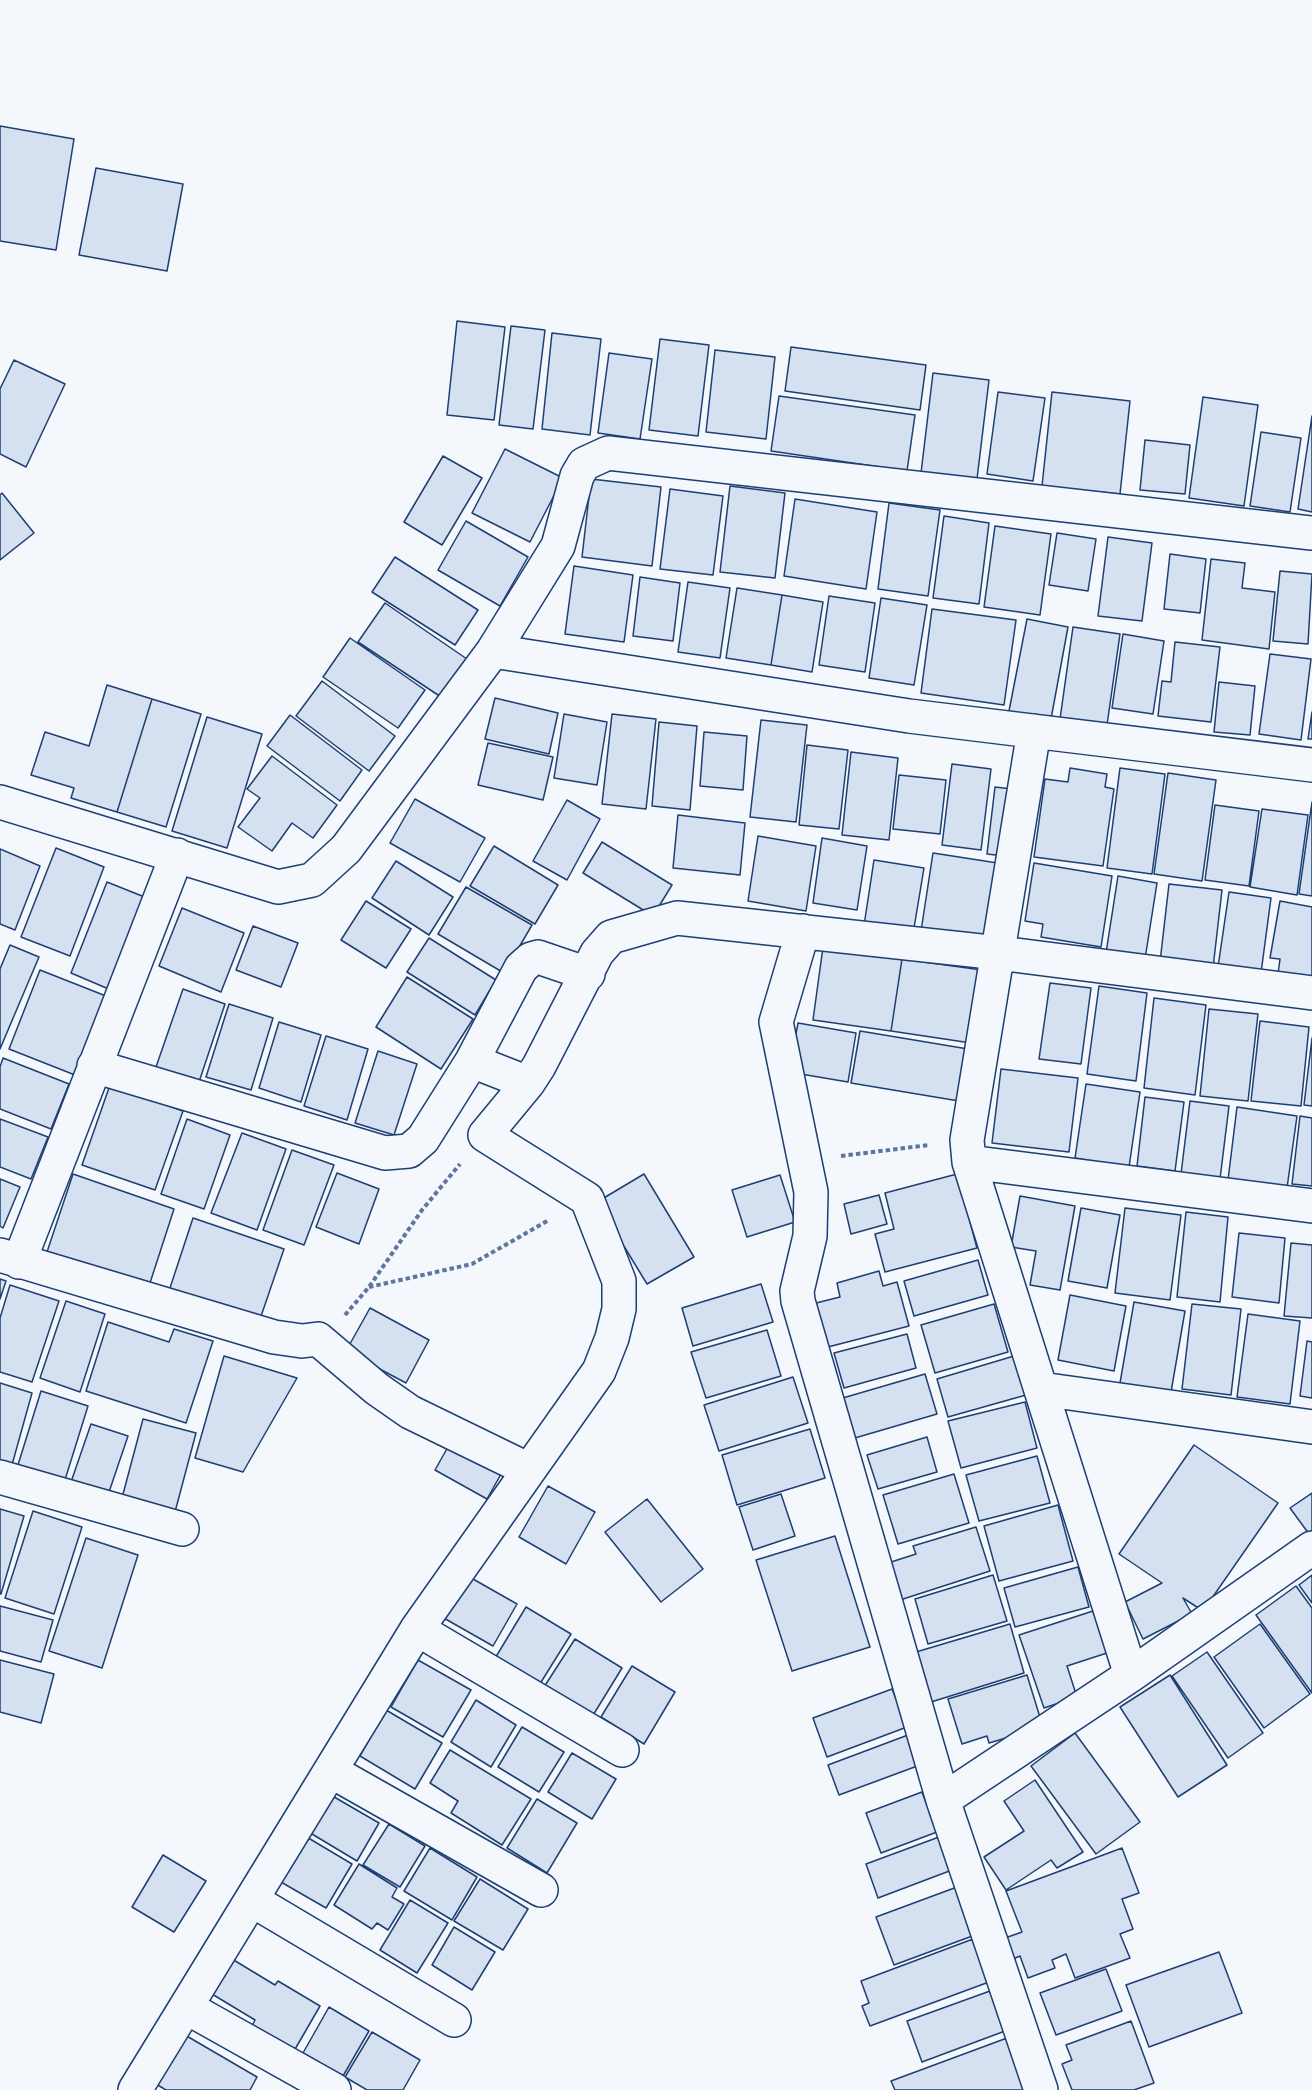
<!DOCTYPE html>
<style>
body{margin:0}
canvas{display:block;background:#f4f7fb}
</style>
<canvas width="1312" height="2090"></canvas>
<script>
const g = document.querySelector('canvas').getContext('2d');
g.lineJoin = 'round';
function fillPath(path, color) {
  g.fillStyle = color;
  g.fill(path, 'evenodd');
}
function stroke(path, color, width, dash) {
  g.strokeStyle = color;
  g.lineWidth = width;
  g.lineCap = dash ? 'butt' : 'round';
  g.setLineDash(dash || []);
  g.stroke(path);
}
const building = new Path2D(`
 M 0,126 L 74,139 L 56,250 L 0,241 Z
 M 96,168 L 183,184 L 167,271 L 79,255 Z
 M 457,321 L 505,327 L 494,420 L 447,415 Z
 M 511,326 L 545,330 L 533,429 L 499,425 Z
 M 552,333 L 601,339 L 590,435 L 542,429 Z
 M 660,339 L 709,345 L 698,436 L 649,430 Z
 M 791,347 L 926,365 L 920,410 L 785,391 Z
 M 715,350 L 775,357 L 766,439 L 706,432 Z
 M 609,353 L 652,359 L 640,439 L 598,433 Z
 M 14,360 L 65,384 L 26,467 L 0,454 L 0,389 Z
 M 933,373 L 989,380 L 977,479 L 921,473 Z
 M 998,392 L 1045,398 L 1033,481 L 987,474 Z
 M 1052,392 L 1130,401 L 1120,494 L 1042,486 Z
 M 779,396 L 915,415 L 907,471 L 771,451 Z
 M 1203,397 L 1258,405 L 1244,506 L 1189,498 Z
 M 1312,416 L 1312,512 L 1298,509 Z
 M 1261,432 L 1301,438 L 1290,512 L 1250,506 Z
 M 1145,440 L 1190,445 L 1185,494 L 1140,490 Z
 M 505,449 L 563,478 L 530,542 L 472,513 Z
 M 443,456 L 482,478 L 442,545 L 404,522 Z
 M 591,479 L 661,487 L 652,566 L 582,557 Z
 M 730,486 L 785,493 L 775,578 L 720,572 Z
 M 670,489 L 723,496 L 713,575 L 660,569 Z
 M 2,493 L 34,533 L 0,560 L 0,495 Z
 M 795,499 L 877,512 L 866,589 L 784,576 Z
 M 889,503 L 940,510 L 928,596 L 878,589 Z
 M 944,516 L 989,523 L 979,604 L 933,598 Z
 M 466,521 L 528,557 L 500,606 L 438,570 Z
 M 995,526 L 1051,534 L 1040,615 L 984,607 Z
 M 1057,533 L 1096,539 L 1088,591 L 1049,585 Z
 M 1108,537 L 1152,543 L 1142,621 L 1098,616 Z
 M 1170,554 L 1206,559 L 1200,613 L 1164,609 Z
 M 395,557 L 478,610 L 455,645 L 372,592 Z
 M 1211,559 L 1245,563 L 1242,588 L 1275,592 L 1269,649 L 1202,640 Z
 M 574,566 L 633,575 L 624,642 L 565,634 Z
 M 1280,571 L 1312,574 L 1308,644 L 1273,641 Z
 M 640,577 L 680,583 L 673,641 L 633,636 Z
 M 688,582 L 730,588 L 720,658 L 678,652 Z
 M 737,588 L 782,595 L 771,665 L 726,658 Z
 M 782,595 L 823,602 L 812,672 L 771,665 Z
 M 829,596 L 875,603 L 865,672 L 819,665 Z
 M 881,598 L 927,605 L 914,685 L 869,678 Z
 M 385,603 L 467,659 L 441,697 L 358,642 Z
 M 932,609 L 1016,620 L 1004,705 L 921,693 Z
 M 1027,619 L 1068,627 L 1051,719 L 1009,711 Z
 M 1073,627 L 1120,634 L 1107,725 L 1060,719 Z
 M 1123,634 L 1164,641 L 1153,714 L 1112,708 Z
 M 350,638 L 425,690 L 398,728 L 323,677 Z
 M 1175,642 L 1220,647 L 1211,722 L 1158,716 L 1162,681 L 1171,682 Z
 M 1270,654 L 1311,659 L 1301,740 L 1259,734 Z
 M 322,681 L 395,736 L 369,771 L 296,716 Z
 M 1219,682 L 1255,686 L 1250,735 L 1214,732 Z
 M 107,685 L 152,699 L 117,812 L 71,798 L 74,788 L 31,775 L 45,732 L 89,746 Z
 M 495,698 L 558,713 L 549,754 L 485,739 Z
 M 152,699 L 201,714 L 166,827 L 117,812 Z
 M 1312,712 L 1312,739 L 1308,739 Z
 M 564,714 L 607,722 L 597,785 L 554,778 Z
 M 612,714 L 656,719 L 646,809 L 602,804 Z
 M 290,715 L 362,770 L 340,801 L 267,746 Z
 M 207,717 L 262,734 L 227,848 L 172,831 Z
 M 761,720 L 807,725 L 796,822 L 750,817 Z
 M 659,722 L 697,726 L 690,810 L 652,806 Z
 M 704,732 L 747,736 L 743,790 L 700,786 Z
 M 488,743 L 553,757 L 543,800 L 478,785 Z
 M 807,745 L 848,750 L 839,829 L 799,825 Z
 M 851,752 L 898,758 L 889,840 L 842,835 Z
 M 272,756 L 337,805 L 313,838 L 292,823 L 272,851 L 238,827 L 260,798 L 247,789 Z
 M 952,764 L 991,769 L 981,850 L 942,845 Z
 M 1070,768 L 1107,774 L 1105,787 L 1114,789 L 1103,866 L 1034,857 L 1045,779 L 1068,782 Z
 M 1120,768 L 1165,774 L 1152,874 L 1107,868 Z
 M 1168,773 L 1216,780 L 1202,881 L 1154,874 Z
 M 899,775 L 946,780 L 940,834 L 893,829 Z
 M 995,787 L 1020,790 L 1012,857 L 987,854 Z
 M 415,799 L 485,838 L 460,882 L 390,843 Z
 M 567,800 L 600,819 L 567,880 L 533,861 Z
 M 1312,802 L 1312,896 L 1299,894 Z
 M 1215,805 L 1259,811 L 1249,886 L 1205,880 Z
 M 1262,809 L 1308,815 L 1297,895 L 1250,887 Z
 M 678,815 L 745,823 L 740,875 L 673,868 Z
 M 758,836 L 816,846 L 806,911 L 748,901 Z
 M 822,838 L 867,846 L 857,910 L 813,903 Z
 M 602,842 L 672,885 L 653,916 L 583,873 Z
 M 494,846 L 558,885 L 535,924 L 470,886 Z
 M 56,848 L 104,867 L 70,956 L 21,937 Z
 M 0,849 L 40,866 L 15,930 L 0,924 Z
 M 933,853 L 1004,864 L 992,943 L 921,931 Z
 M 874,860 L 924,868 L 912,940 L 863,932 Z
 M 396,861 L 453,897 L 429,935 L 372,898 Z
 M 1034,863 L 1112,876 L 1101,947 L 1041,937 L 1043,924 L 1025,921 Z
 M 1118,876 L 1157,883 L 1145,959 L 1106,953 Z
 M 107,882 L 147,898 L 111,990 L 71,973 Z
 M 1169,884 L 1222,890 L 1213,968 L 1160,962 Z
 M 466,887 L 532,925 L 504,973 L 438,934 Z
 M 1229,892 L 1271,898 L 1261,973 L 1218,967 Z
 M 366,901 L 411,929 L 386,968 L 341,940 Z
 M 1280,901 L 1312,907 L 1312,981 L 1278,974 L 1280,959 L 1270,958 Z
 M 182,908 L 244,933 L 221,992 L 159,966 Z
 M 253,926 L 298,943 L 281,987 L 236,970 Z
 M 429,938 L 496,980 L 475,1015 L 407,972 Z
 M 10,945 L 39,957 L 0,1049 L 0,969 Z
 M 823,947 L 902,959 L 891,1031 L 813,1020 Z
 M 902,959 L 982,970 L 971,1043 L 891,1031 Z
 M 40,970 L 106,996 L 75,1075 L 9,1049 Z
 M 407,977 L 473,1019 L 441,1069 L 376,1027 Z
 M 1050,983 L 1091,988 L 1081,1064 L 1039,1059 Z
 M 1099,986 L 1147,993 L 1136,1081 L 1087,1074 Z
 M 183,989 L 225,1004 L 199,1082 L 156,1067 Z
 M 1154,998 L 1206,1005 L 1195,1095 L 1144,1088 Z
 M 229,1004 L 273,1018 L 251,1090 L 206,1077 Z
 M 1209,1009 L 1258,1014 L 1248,1101 L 1200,1096 Z
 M 1260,1021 L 1309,1027 L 1301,1106 L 1251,1101 Z
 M 279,1022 L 321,1035 L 301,1102 L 259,1088 Z
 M 798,1023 L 856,1033 L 848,1082 L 789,1072 Z
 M 860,1031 L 968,1049 L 959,1101 L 851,1083 Z
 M 326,1036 L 368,1049 L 347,1120 L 304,1106 Z
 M 1312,1038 L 1312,1106 L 1304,1105 Z
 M 378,1051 L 417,1064 L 394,1135 L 355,1123 Z
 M 3,1058 L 69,1084 L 51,1129 L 0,1109 L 0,1067 Z
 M 1001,1069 L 1078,1078 L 1069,1152 L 992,1143 Z
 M 1086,1084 L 1140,1092 L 1129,1167 L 1075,1158 Z
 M 110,1085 L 183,1111 L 155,1190 L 82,1165 Z
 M 1145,1097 L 1184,1102 L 1175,1171 L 1137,1166 Z
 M 1190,1101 L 1229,1106 L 1220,1179 L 1181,1174 Z
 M 1237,1107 L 1297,1116 L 1287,1188 L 1228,1180 Z
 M 1300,1116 L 1312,1118 L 1312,1186 L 1292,1184 Z
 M 0,1119 L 48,1137 L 31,1179 L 0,1167 Z
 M 187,1119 L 230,1135 L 204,1209 L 161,1194 Z
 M 242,1133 L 286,1149 L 257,1230 L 211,1213 Z
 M 292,1150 L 334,1165 L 304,1245 L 263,1230 Z
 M 337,1173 L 379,1189 L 359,1244 L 316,1227 Z
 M 73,1174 L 174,1209 L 149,1286 L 47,1252 Z
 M 644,1174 L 694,1257 L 647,1284 L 597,1202 Z
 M 957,1174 L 977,1248 L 885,1272 L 875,1234 L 894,1229 L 885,1193 Z
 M 780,1175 L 795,1222 L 747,1237 L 732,1190 Z
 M 0,1179 L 20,1187 L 3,1228 L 0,1226 Z
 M 879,1195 L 887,1224 L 851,1234 L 844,1204 Z
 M 1020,1196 L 1075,1206 L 1060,1290 L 1030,1285 L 1036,1251 L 1011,1247 Z
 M 1081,1208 L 1120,1215 L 1107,1288 L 1068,1281 Z
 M 1125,1208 L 1181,1215 L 1170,1300 L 1115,1293 Z
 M 1186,1212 L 1228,1217 L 1220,1302 L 1177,1297 Z
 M 193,1218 L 284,1249 L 258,1325 L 168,1294 Z
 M 1239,1233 L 1285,1238 L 1279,1303 L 1232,1297 Z
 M 1291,1243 L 1312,1245 L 1312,1318 L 1284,1316 Z
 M 978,1260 L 988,1295 L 914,1316 L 904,1281 Z
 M 879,1271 L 883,1286 L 897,1282 L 909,1326 L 828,1347 L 816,1303 L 840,1297 L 837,1283 Z
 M 0,1279 L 6,1281 L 0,1299 Z
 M 761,1284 L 773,1322 L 693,1346 L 682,1308 Z
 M 10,1285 L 59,1301 L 32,1382 L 0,1372 L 0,1318 Z
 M 1070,1295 L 1126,1306 L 1114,1371 L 1058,1360 Z
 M 66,1301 L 105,1314 L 80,1392 L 40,1378 Z
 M 1134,1302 L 1185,1311 L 1171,1392 L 1120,1383 Z
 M 994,1304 L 1008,1352 L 935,1373 L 921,1325 Z
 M 1192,1304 L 1241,1309 L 1231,1395 L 1182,1389 Z
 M 370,1308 L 429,1340 L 406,1383 L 346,1351 Z
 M 1248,1314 L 1300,1321 L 1290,1404 L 1237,1397 Z
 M 108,1322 L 169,1342 L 174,1329 L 213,1341 L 186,1423 L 86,1391 Z
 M 767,1330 L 781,1376 L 706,1398 L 691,1352 Z
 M 907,1334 L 916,1368 L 844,1388 L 834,1353 Z
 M 1307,1341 L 1312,1342 L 1312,1398 L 1300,1396 Z
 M 224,1356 L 297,1378 L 243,1472 L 195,1458 Z
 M 1014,1356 L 1026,1395 L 948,1417 L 937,1379 Z
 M 925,1374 L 937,1414 L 848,1440 L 836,1400 Z
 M 793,1377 L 808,1423 L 719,1451 L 704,1405 Z
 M 0,1383 L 32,1393 L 10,1472 L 0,1469 Z
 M 41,1391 L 88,1406 L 64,1483 L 17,1468 Z
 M 1025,1402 L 1037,1448 L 961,1468 L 948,1421 Z
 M 143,1419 L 196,1433 L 175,1512 L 122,1498 Z
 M 91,1424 L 128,1436 L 108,1495 L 71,1482 Z
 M 810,1429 L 825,1478 L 737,1505 L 722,1455 Z
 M 927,1437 L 937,1472 L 878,1489 L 867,1455 Z
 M 453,1438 L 505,1467 L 487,1499 L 435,1470 Z
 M 1194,1445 L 1278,1503 L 1203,1611 L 1183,1598 L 1192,1614 L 1143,1639 L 1125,1602 L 1162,1583 L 1119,1554 Z
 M 1037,1456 L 1050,1503 L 979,1521 L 966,1475 Z
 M 954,1474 L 969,1523 L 898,1544 L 883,1495 Z
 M 548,1486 L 595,1512 L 566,1564 L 519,1537 Z
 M 1312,1493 L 1312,1538 L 1290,1508 Z
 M 781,1494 L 795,1536 L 753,1550 L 739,1507 Z
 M 647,1499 L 703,1569 L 661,1602 L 605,1532 Z
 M 1058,1505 L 1073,1561 L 999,1581 L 984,1526 Z
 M 0,1509 L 24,1516 L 1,1594 L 0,1594 Z
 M 33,1511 L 82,1527 L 54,1614 L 5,1598 Z
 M 976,1527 L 990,1571 L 900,1600 L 888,1563 L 916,1554 L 913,1546 Z
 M 835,1536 L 870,1647 L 792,1671 L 756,1560 Z
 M 86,1538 L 138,1555 L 102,1668 L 49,1651 Z
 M 1078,1567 L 1089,1607 L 1015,1627 L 1004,1588 Z
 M 466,1575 L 517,1604 L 493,1646 L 442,1617 Z
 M 993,1575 L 1007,1621 L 928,1644 L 915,1599 Z
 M 1312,1575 L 1312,1603 L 1299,1585 Z
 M 1296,1586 L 1312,1608 L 1312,1693 L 1256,1615 Z
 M 0,1606 L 53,1620 L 41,1662 L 0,1651 Z
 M 526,1607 L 571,1634 L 538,1687 L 494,1660 Z
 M 1093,1611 L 1107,1653 L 1067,1666 L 1077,1697 L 1044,1708 L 1019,1635 Z
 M 1010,1624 L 1024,1673 L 931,1702 L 916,1652 Z
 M 1260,1624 L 1310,1694 L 1264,1728 L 1214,1657 Z
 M 575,1639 L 622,1668 L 592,1717 L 544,1687 Z
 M 1207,1652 L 1263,1733 L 1228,1758 L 1172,1676 Z
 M 0,1660 L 54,1674 L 41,1723 L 0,1712 Z
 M 418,1660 L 471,1690 L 443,1737 L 391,1707 Z
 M 632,1666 L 675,1692 L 644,1744 L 601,1717 Z
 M 1027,1675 L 1043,1727 L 989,1743 L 987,1736 L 962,1744 L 948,1699 Z
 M 1170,1675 L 1227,1765 L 1178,1797 L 1120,1707 Z
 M 892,1689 L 907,1727 L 827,1757 L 813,1718 Z
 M 476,1700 L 516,1725 L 491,1767 L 451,1742 Z
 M 386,1710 L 442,1743 L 415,1789 L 360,1756 Z
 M 522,1727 L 564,1752 L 539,1792 L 498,1767 Z
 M 1075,1733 L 1140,1822 L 1096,1854 L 1031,1766 Z
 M 908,1735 L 920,1765 L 839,1795 L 828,1765 Z
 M 450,1750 L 531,1799 L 502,1845 L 451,1813 L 458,1801 L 430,1783 Z
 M 572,1753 L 616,1779 L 592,1819 L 548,1792 Z
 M 1035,1780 L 1083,1852 L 1057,1868 L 1051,1860 L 1006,1890 L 984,1857 L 1024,1831 L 1004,1801 Z
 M 922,1792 L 937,1832 L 881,1853 L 866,1813 Z
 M 329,1794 L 379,1823 L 357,1861 L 307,1831 Z
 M 537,1799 L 577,1823 L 547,1873 L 507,1848 Z
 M 389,1824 L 425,1846 L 400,1887 L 363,1865 Z
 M 300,1833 L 352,1864 L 326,1908 L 274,1878 Z
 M 939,1837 L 952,1870 L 878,1898 L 866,1864 Z
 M 430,1848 L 477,1877 L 452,1920 L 404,1891 Z
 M 1122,1848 L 1139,1893 L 1122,1899 L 1133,1929 L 1120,1934 L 1130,1958 L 1075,1978 L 1066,1954 L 1052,1960 L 1055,1968 L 1028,1978 L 1020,1956 L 1013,1959 L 1005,1938 L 1022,1932 L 1006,1891 Z
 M 163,1855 L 206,1881 L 174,1932 L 132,1907 Z
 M 359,1864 L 397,1888 L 392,1897 L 404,1904 L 388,1930 L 377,1923 L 372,1929 L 334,1905 Z
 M 480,1879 L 528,1909 L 503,1950 L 454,1921 Z
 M 957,1887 L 975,1935 L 894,1965 L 876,1917 Z
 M 410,1900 L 448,1923 L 417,1973 L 380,1950 Z
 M 454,1927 L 495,1952 L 472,1990 L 432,1965 Z
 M 973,1939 L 989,1982 L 870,2026 L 862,2006 L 869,2003 L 861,1981 Z
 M 1219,1952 L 1242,2013 L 1149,2047 L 1126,1985 Z
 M 232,1959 L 275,1985 L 278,1981 L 320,2006 L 294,2051 L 252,2026 L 255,2020 L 212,1994 Z
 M 1106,1969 L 1122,2011 L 1056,2035 L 1040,1993 Z
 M 990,1991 L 1005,2031 L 922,2062 L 907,2021 Z
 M 329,2007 L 369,2031 L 343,2076 L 303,2053 Z
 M 1131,2021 L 1154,2083 L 1134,2090 L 1072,2090 L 1062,2064 L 1072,2060 L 1066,2045 Z
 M 372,2032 L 420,2060 L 403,2090 L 367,2090 L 345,2077 Z
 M 185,2035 L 257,2077 L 250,2090 L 166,2090 L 156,2084 Z
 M 1007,2038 L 1026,2090 L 895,2090 L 891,2081 Z`);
fillPath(building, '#d5e0f0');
stroke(building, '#1d3f73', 1.5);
const minor = new Path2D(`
 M 493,651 L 909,716 L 1312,765
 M 1034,731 L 967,1140 L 969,1162 L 1131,1675
 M 0,802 L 278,887 L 312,880 L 346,849 L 493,651 L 558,546 L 577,476 L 584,464 L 608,453 L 1312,533
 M 803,931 L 776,1022 L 811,1192 L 810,1236 L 797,1291 L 798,1301 L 943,1800 L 1041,2090
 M 472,1061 L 528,1083
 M 94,1066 L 385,1153 L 409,1151 L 423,1139 L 472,1061 L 521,968 L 531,959 L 538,957 L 588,974
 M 969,1162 L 1312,1206
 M 0,1255 L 274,1337 L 302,1341 L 318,1339 L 377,1389 L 410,1412 L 529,1470
 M 19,1262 L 177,855
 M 1041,1389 L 1312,1427
 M 0,1477 L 182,1529
 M 417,1629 L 622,1750
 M 331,1771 L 541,1890
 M 943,1800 L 1131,1675 L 1312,1548
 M 252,1900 L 454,2020
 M 186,2007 L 334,2090
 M 135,2090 L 417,1629 L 599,1371 L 612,1338 L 619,1309 L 619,1281 L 587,1199 L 485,1135 L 528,1083 L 539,1066 L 597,953 L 611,937 L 677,918 L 999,953 L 1312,993`);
stroke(minor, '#1d3f73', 36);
stroke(new Path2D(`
 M 841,1156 L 929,1145
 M 369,1287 L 472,1264 L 549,1220
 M 345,1315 L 369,1287 L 422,1210 L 460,1164`), '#5e769c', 4, [4.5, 3]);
stroke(minor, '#f4f7fb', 33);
</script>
